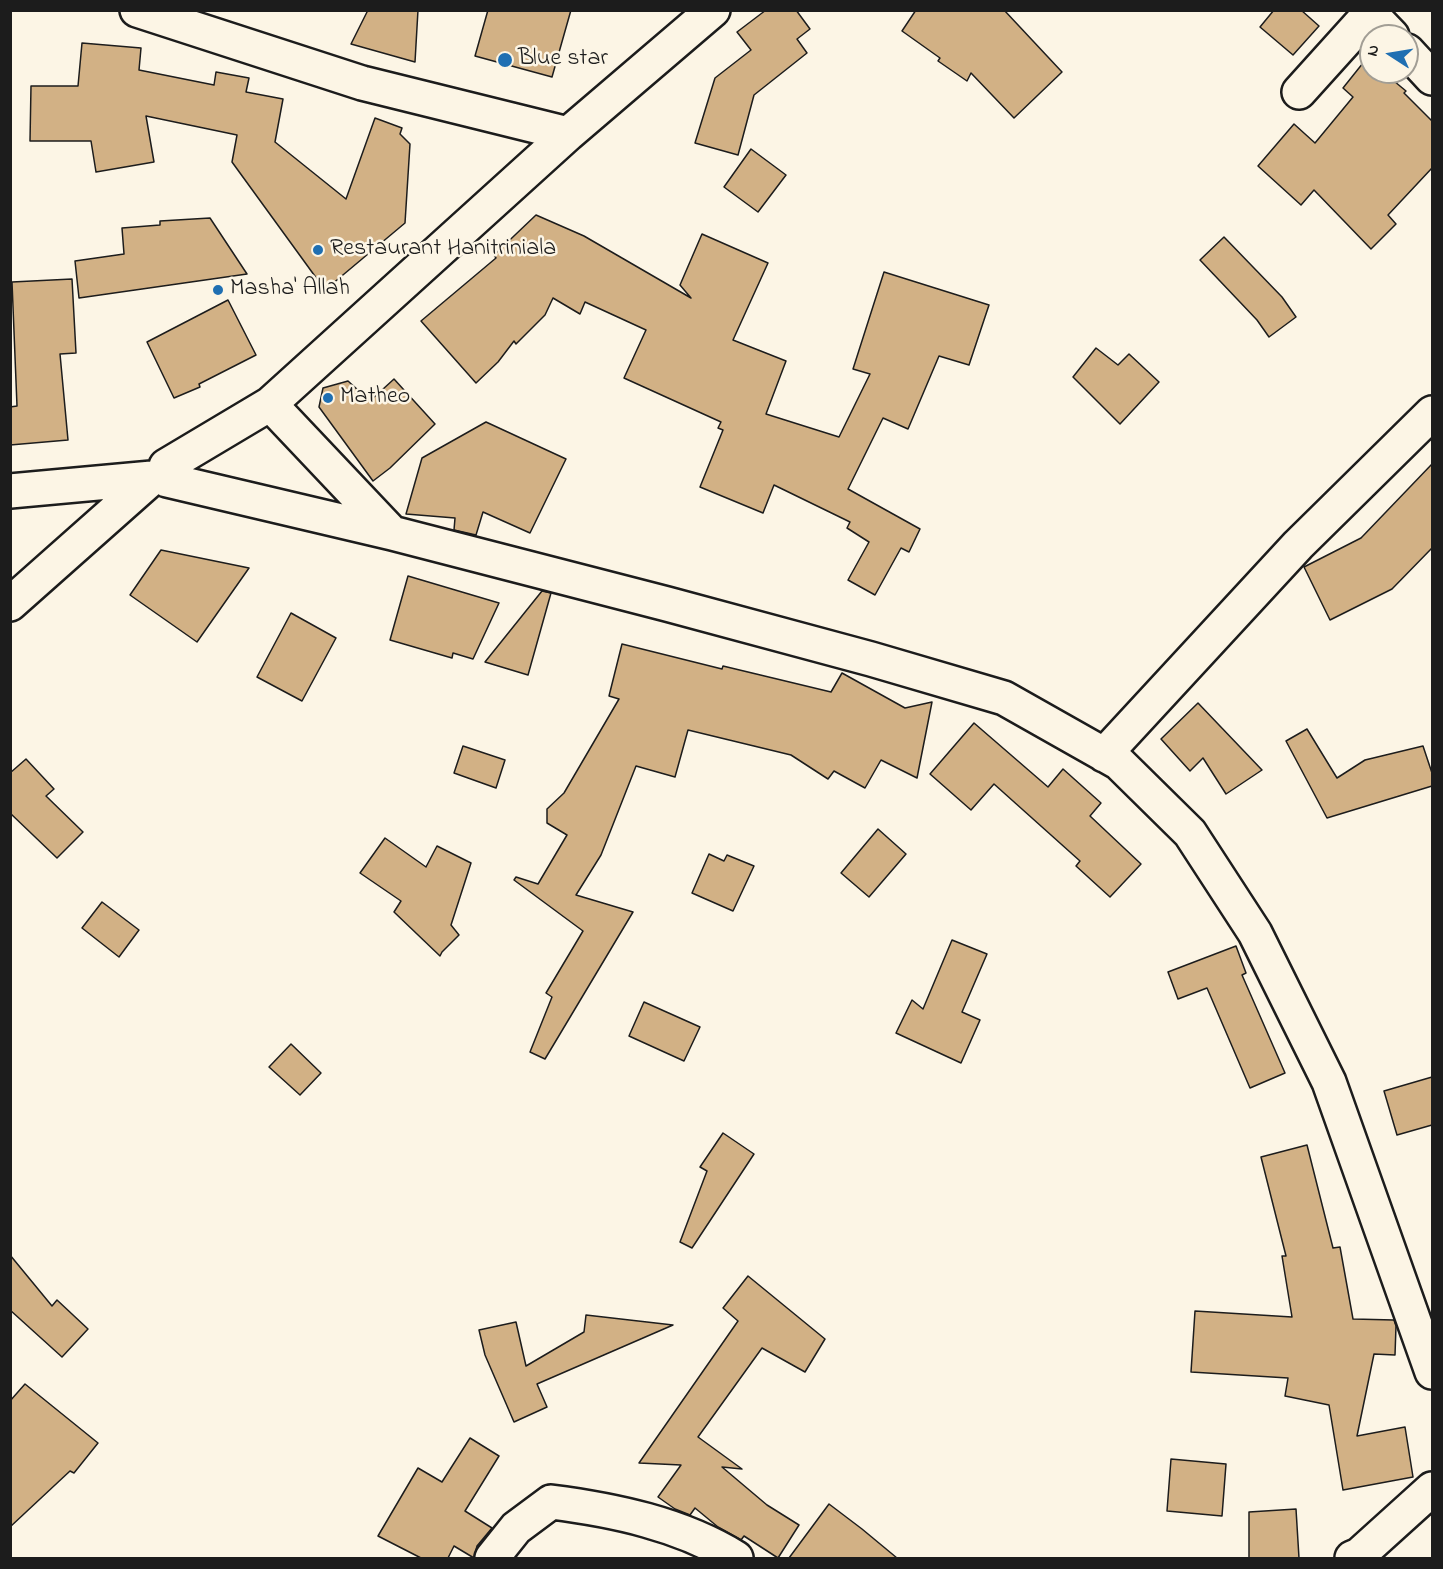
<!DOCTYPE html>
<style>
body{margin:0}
#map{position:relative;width:1443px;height:1569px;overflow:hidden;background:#fcf5e5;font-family:"Indie Flower",sans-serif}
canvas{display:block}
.frame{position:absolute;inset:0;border:12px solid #1c1c1c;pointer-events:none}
.north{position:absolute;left:1359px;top:24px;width:60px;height:60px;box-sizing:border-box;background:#fcf5e5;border:2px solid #a29e95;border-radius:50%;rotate:282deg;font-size:16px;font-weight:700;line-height:24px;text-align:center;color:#1c1c1c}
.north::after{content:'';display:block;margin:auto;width:21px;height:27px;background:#1f6fb2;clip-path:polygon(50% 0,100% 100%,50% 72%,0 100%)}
</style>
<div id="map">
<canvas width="1443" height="1569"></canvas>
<div class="frame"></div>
<div class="north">N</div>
</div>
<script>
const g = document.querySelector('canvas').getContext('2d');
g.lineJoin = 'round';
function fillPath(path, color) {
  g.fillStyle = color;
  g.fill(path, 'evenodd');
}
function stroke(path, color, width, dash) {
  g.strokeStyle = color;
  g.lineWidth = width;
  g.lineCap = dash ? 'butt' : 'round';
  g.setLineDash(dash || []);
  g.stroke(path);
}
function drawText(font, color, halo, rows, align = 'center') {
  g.font = font + ' "Indie Flower",sans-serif';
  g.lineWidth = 5;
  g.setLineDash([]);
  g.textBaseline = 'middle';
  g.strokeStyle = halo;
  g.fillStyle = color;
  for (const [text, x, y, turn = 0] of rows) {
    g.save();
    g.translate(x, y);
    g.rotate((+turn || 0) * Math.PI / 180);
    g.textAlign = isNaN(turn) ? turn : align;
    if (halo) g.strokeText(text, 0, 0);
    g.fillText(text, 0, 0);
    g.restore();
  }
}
const building = new Path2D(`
 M 368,10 L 418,10 L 415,62 L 351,44 Z
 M 488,10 L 571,10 L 552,77 L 475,56 Z
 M 766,10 L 796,10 L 810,29 L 797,39 L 807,53 L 754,95 L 738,155 L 695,143 L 715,78 L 751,50 L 737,32 Z
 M 916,10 L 1004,10 L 1062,72 L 1014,118 L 971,73 L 967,81 L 938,61 L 940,58 L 902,31 Z
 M 1274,10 L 1301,10 L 1319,26 L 1293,55 L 1260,27 Z
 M 82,43 L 141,48 L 139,70 L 214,85 L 216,72 L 249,78 L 246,92 L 283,99 L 275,142 L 346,199 L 375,118 L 402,128 L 400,134 L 410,144 L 405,223 L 325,290 L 232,162 L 237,135 L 146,116 L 154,162 L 96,172 L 91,141 L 30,141 L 31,86 L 78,86 Z
 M 1367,58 L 1371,61 L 1371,72 L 1383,72 L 1406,91 L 1404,93 L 1432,121 L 1432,168 L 1388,215 L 1396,224 L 1371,249 L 1314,190 L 1301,205 L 1258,166 L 1294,124 L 1315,143 L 1353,97 L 1343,88 Z
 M 751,149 L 786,175 L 758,212 L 724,187 Z
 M 536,215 L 584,236 L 691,298 L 680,285 L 702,234 L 768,263 L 733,340 L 786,361 L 766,414 L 839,437 L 870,374 L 853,369 L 884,272 L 989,305 L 969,365 L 939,356 L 908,429 L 883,418 L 848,489 L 920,529 L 909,552 L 901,548 L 875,595 L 848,580 L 869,542 L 847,528 L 850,522 L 774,485 L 763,513 L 700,487 L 723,430 L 718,428 L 721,422 L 624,378 L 646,330 L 585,302 L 580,314 L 553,298 L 545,315 L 516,344 L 514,341 L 498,362 L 476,383 L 421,321 L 496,258 L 494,255 Z
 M 210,218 L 247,274 L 79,298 L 75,261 L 124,254 L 122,228 L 160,225 L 160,221 Z
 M 1224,237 L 1282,297 L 1296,317 L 1269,337 L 1257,320 L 1200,260 Z
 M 72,279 L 76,353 L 60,354 L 68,440 L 10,445 L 10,407 L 17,406 L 12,282 Z
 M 228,300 L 256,355 L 199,384 L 200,387 L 174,398 L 147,342 Z
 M 1096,348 L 1118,365 L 1129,354 L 1159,382 L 1120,424 L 1073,377 Z
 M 394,379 L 435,424 L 390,468 L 373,481 L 319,407 L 323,388 L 348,381 L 370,401 Z
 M 486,422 L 566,459 L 530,533 L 483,512 L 476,535 L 454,530 L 455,518 L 406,514 L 422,458 Z
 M 1432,464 L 1432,548 L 1392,589 L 1330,620 L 1304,567 L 1361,538 Z
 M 161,550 L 249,568 L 197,642 L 130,595 Z
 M 408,576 L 499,603 L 473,659 L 453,653 L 452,658 L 390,640 Z
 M 542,591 L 551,593 L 528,675 L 485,662 Z
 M 291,613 L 336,638 L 302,701 L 257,677 Z
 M 622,644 L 722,669 L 723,666 L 831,692 L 842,673 L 905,708 L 932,702 L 917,778 L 881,760 L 865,788 L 834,771 L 828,779 L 791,755 L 688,730 L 675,777 L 636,766 L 601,855 L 576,895 L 633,912 L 545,1059 L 530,1052 L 552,997 L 546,993 L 583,931 L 514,880 L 516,877 L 538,884 L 567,835 L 547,823 L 547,809 L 564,793 L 619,699 L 609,696 Z
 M 1198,703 L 1262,770 L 1226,794 L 1203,758 L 1190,771 L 1161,739 Z
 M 974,723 L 1048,787 L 1063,769 L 1101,803 L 1090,816 L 1141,864 L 1110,897 L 1076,866 L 1080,861 L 994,784 L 971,810 L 930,774 Z
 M 1307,729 L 1337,778 L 1365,760 L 1423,746 L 1432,773 L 1432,786 L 1327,818 L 1286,741 Z
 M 463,746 L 505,760 L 496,788 L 454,773 Z
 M 26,759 L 54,789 L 46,796 L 83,832 L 57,858 L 10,813 L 10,773 Z
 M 878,829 L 906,854 L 869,897 L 841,873 Z
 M 385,838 L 426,867 L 437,846 L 471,863 L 451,925 L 459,935 L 442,952 L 440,956 L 394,912 L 401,901 L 360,873 Z
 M 709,854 L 724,861 L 727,855 L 754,866 L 733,911 L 692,893 Z
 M 102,902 L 139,930 L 119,957 L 82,928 Z
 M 952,940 L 987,954 L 962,1012 L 980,1020 L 961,1063 L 896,1033 L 912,1000 L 923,1009 Z
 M 1236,946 L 1246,973 L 1242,975 L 1285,1073 L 1250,1088 L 1207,988 L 1178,999 L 1168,972 Z
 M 644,1002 L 700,1027 L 684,1061 L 629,1036 Z
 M 291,1044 L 321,1073 L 300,1095 L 269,1067 Z
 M 1432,1077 L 1432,1125 L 1397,1135 L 1384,1091 Z
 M 723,1133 L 754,1154 L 692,1248 L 680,1242 L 707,1171 L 700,1167 Z
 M 1307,1145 L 1333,1248 L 1340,1247 L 1353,1319 L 1394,1320 L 1396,1326 L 1395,1355 L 1374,1354 L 1357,1436 L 1405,1427 L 1413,1477 L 1343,1490 L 1329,1405 L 1285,1396 L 1288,1378 L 1191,1372 L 1195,1311 L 1292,1317 L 1282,1256 L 1286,1256 L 1261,1157 Z
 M 10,1255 L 52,1306 L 57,1300 L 88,1329 L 62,1357 L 10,1310 Z
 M 748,1276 L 825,1339 L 805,1372 L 762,1348 L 698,1437 L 742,1469 L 722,1467 L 767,1505 L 799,1525 L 778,1558 L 744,1536 L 741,1540 L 718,1527 L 695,1508 L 690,1515 L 675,1509 L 658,1497 L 681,1465 L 639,1463 L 738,1321 L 723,1308 Z
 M 586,1315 L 673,1325 L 537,1384 L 547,1407 L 514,1422 L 485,1355 L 479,1330 L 516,1322 L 526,1366 L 584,1332 Z
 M 25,1384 L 98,1443 L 74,1473 L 70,1471 L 10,1527 L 10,1401 Z
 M 470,1438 L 499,1456 L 465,1511 L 492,1528 L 477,1546 L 474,1558 L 454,1546 L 448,1558 L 421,1558 L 378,1536 L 418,1468 L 442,1482 Z
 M 1171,1459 L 1226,1464 L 1222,1516 L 1167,1511 Z
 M 829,1504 L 862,1529 L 897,1558 L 789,1558 Z
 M 1296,1509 L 1299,1558 L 1249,1558 L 1249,1512 Z`);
fillPath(building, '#d2b185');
stroke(building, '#1c1c1c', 1.5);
const minor = new Path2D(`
 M 137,10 L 362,83 L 568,134
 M 1299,92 L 1373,10
 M 270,404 L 392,533
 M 166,466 L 270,404 L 568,134 L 713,10
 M 167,480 L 392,533 L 667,604 L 871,659 L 1004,698 L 1119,763 L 1190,833 L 1255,933 L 1329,1082 L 1432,1372
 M 10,491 L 152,478
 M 10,604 L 152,478
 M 1104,755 L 1298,545 L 1432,413
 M 492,1558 L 516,1528 L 551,1502 C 614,1510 681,1524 736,1558
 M 1352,1558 L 1359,1555 L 1432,1489`);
const major = new Path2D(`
 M 1367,10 L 1392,36
 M 1407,51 L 1432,78`);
stroke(minor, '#1c1c1c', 38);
stroke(major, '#1c1c1c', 38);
stroke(minor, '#fcf5e5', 33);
stroke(major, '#fcf5e5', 33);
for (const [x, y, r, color] of [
 [505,60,8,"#1f6fb2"],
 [318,250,6,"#1f6fb2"],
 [218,290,6,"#1f6fb2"],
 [328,398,6,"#1f6fb2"]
]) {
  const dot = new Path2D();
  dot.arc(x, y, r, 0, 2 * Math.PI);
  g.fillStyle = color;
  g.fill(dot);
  stroke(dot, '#fcf5e5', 2);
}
drawText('24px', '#1c1c1c', '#fcf5e5', [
 ["Blue star",518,60],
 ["Restaurant Hanitriniala",330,250],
 ["Masha' Allah",230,290],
 ["Matheo",340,398]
], 'left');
</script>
